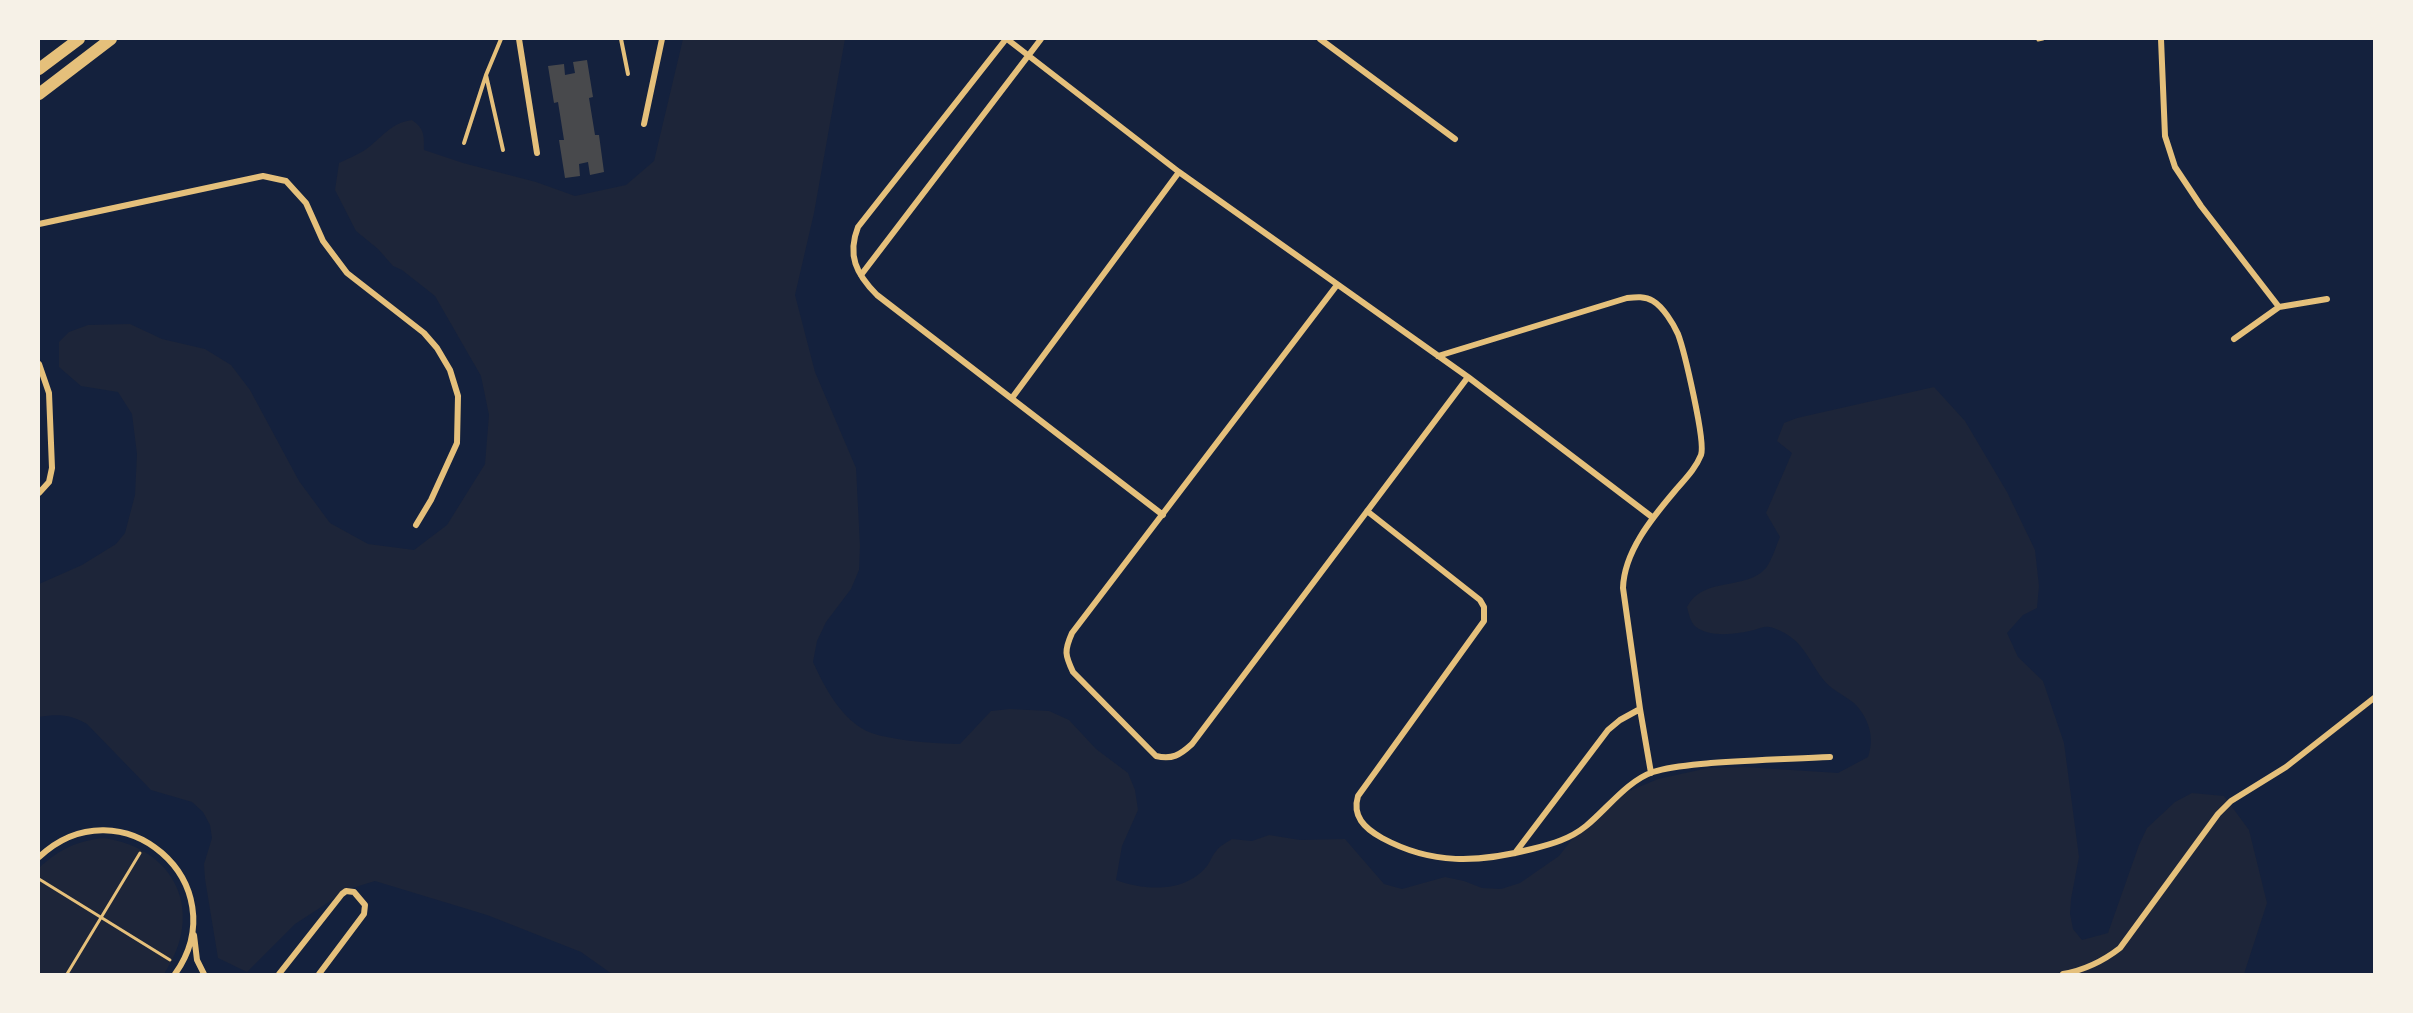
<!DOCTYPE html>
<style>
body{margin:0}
#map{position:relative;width:2413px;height:1013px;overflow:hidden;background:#14213d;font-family:"Alegreya Sans",sans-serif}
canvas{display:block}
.frame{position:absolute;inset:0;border:40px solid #f6f1e7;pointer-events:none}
</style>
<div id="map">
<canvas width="2413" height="1013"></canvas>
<div class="frame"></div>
</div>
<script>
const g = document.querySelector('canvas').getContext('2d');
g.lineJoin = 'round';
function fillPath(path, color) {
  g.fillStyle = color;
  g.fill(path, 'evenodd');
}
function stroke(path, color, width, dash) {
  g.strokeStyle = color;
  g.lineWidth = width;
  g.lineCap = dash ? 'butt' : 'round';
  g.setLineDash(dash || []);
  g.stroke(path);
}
fillPath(new Path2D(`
 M 683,39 L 845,39 L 814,213 L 795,295 L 815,372 L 856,468 L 860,546 L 859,570 L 851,589 L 826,622 L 817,641 L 813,662 C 824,686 839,715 863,729 C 879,740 939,744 960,744 L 991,711 L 1010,709 L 1049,711 L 1069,720 L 1096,749 L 1128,773 L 1135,790 L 1138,810 L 1122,846 L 1116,880 C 1146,891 1185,893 1207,866 C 1211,861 1212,855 1217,850 C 1220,846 1227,842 1232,839 L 1252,841 L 1269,835 L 1300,840 L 1345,839 L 1384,884 L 1402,889 L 1445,877 L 1464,881 L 1482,888 L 1501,889 L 1520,883 L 1559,856 L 1573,838 L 1617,796 L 1658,779 L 1708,768 L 1745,767 L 1838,773 L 1868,757 C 1875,738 1869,718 1854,703 C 1843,694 1832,691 1822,678 C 1806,656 1803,640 1776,629 C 1767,625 1763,627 1754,630 C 1738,634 1710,638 1696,627 C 1690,622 1689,614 1687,607 C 1703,576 1746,591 1766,568 C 1772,560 1776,546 1780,537 L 1766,513 L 1792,453 L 1777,441 L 1784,423 L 1797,418 L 1934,387 L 1965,421 L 2007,492 L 2035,550 L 2039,586 L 2037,608 L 2023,615 L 2007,633 L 2018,657 L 2043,681 L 2064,743 L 2079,857 L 2071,899 L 2070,914 L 2073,929 L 2082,940 L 2108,933 L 2139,845 L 2147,828 L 2175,802 L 2192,793 L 2224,796 L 2249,830 L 2267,903 L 2244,974 L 612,974 L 581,952 L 487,915 L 375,881 L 349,889 L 295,924 L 247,972 L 218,958 L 205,879 L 204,864 L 212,838 L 210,825 L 203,812 L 192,802 L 151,790 L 87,724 C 70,714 58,714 39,717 L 39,584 L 82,565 L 116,544 L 125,533 L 135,495 L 137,454 L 132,414 L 118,392 L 81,386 L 59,367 L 59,342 L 69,332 L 88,325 L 130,324 L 162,339 L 205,349 L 231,365 L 250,390 L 299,481 L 330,523 L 368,544 L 414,550 L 447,525 L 485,464 L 489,415 L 481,376 L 435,296 L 402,270 L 393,266 L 378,249 L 356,231 L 335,190 L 339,163 C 347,159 357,155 365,150 C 382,138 390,123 412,120 C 425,129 424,136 424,150 L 463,163 L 536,182 L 575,196 L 626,185 L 654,161 Z
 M 104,838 C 177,849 205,913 164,974 L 41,974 L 39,972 L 39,868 C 59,849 77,841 104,838 Z`), '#1d2539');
fillPath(new Path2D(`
 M 587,60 L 593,97 L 589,98 L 595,135 L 599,135 L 604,172 L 590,175 L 588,162 L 579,164 L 580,176 L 565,178 L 559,140 L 564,140 L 558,102 L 554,103 L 548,66 L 564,64 L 565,75 L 575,73 L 573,62 Z`), '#48494c');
stroke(new Path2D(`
 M 2038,40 L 2043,39
 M 39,879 L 170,960
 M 67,974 L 140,853`), '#e5c07b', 3);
stroke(new Path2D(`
 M 501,39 L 486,75 L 503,150
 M 621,39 L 628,74
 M 464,143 L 486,75`), '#e5c07b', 4);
stroke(new Path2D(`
 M 519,39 L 537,153
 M 1006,39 L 858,227 C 847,255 856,274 877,295 L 1163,515
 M 1007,39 L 1179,172 L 1468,377 L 1652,517
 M 1320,39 L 1455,139
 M 2161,39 L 2165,136 L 2175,167 L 2201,206 L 2279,307 L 2327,299
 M 644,124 L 662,39
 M 39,224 L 263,176 L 286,181 L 306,203 L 323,241 L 347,273 L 424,333 L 437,348 L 450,370 L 458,396 L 457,443 L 431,500 L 416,525
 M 861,275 L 1041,39
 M 1337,285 L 1072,633 C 1064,651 1065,655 1073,672 L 1156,756 C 1172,760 1180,755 1192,744 L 1468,377
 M 2234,339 L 2279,307
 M 1438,356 L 1627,298 C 1636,297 1645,296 1653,301 C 1663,307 1673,323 1678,334 C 1684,350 1706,442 1701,455 C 1695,470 1684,480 1674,492 C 1652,518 1624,552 1623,588 L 1640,709 L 1651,773
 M 39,364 L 49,393 L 52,468 L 49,482 L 39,493
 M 1012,398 L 1179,172
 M 1367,511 L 1480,600 L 1484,607 L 1484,621 L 1358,796 C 1352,816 1364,828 1382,838 C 1432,865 1478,863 1532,849 C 1552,844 1570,839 1586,826 C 1607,809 1627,781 1653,772 C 1672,766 1692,765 1711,763 C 1751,760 1790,759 1830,757
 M 1515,853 L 1608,730 L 1620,720 L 1640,709
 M 39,857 C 121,780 239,884 175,974
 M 194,935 L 197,960 L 204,974
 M 279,974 L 342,894 L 346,891 L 354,892 L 365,905 L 364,914 L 319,974
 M 2063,974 C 2085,970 2102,962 2120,948 L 2218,814 L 2231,801 L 2286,767 L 2374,698`), '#e5c07b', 6);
stroke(new Path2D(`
 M 39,69 L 79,39
 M 39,94 L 111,39`), '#e5c07b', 12);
</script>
